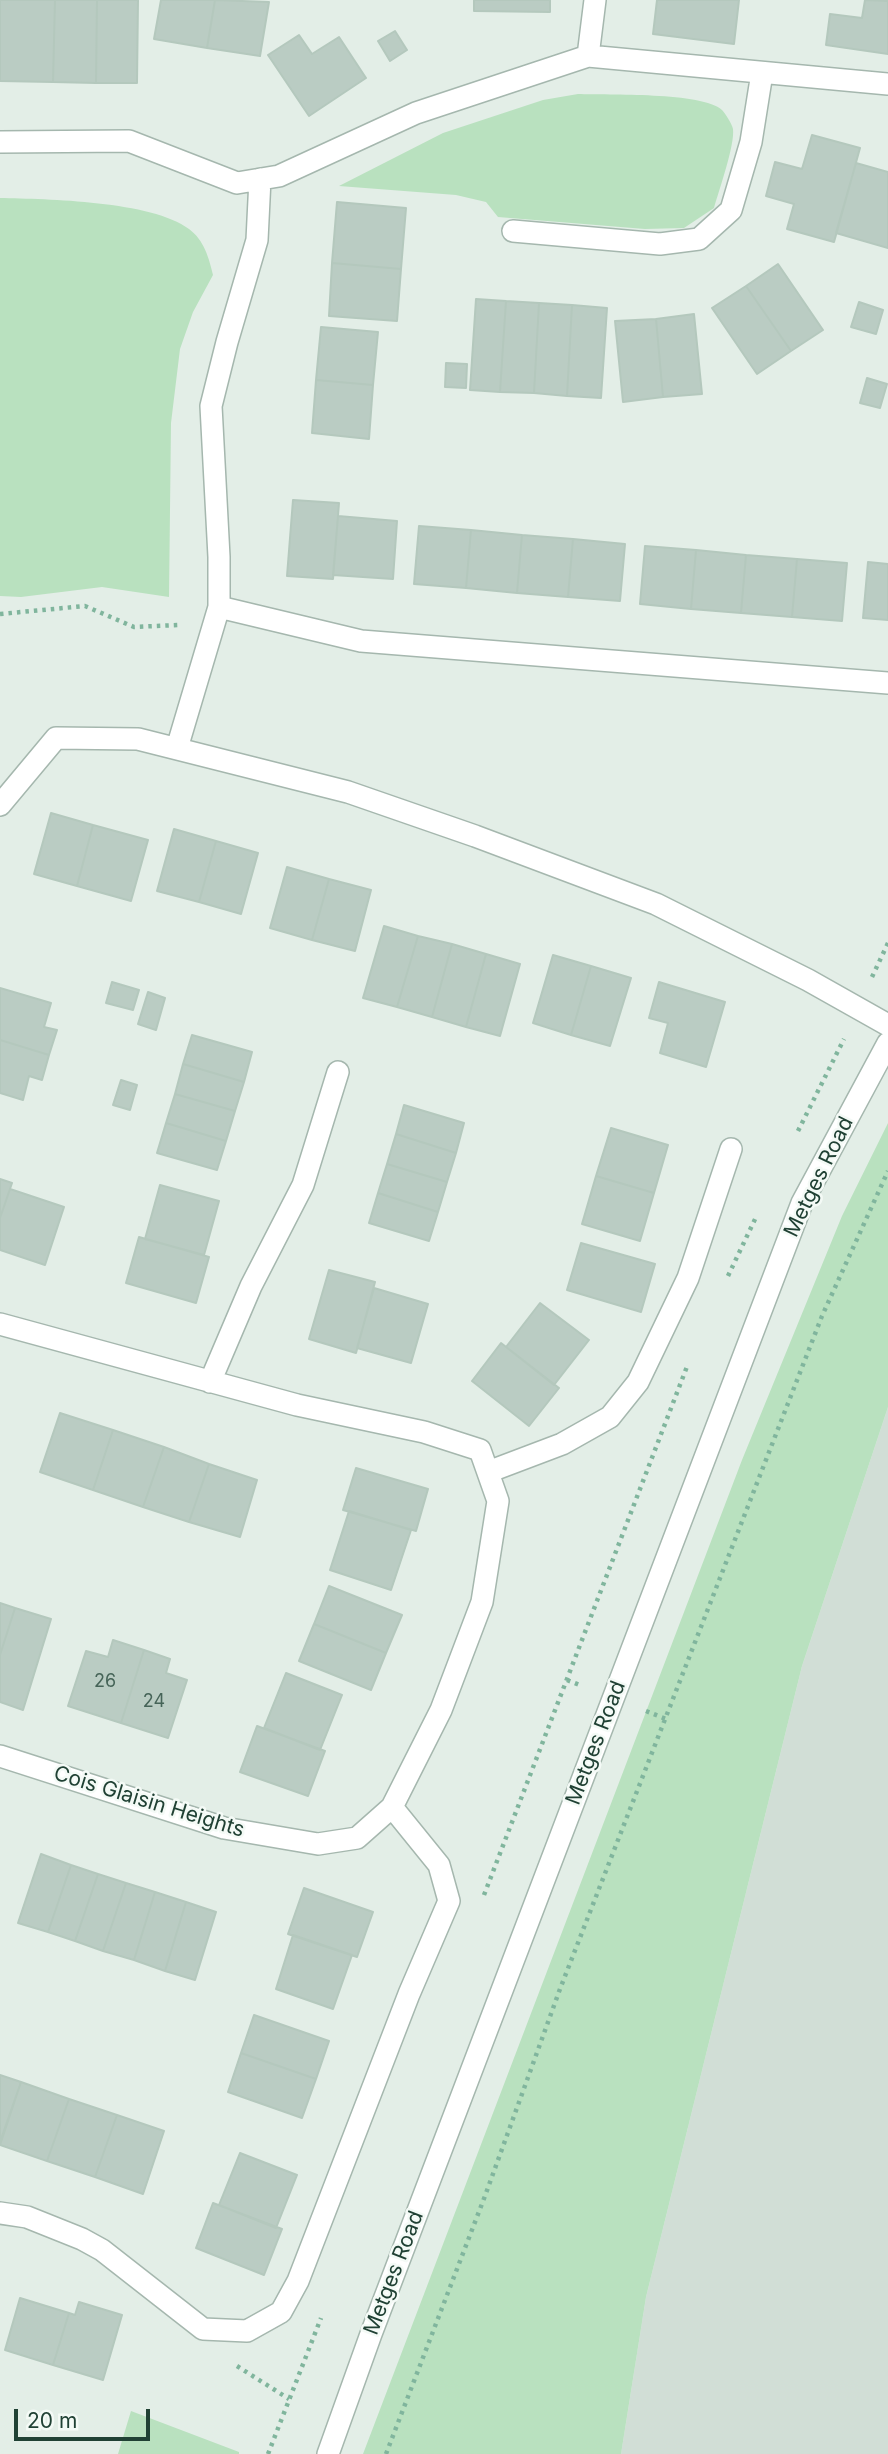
<!DOCTYPE html>
<style>
body{margin:0}
#map{position:relative;width:888px;height:2454px;overflow:hidden;background:#e3eee7;font-family:Inter,sans-serif}
canvas{display:block}
.scale{position:absolute;left:14px;top:2409px;width:136px;height:32px;box-sizing:border-box;border:4px solid #204134;border-top:0;padding-left:9px;font-size:21px;line-height:24px;white-space:nowrap;color:#204134;-webkit-text-stroke:5px #f4faf6;paint-order:stroke}
</style>
<div id="map">
<canvas width="888" height="2454"></canvas>
<div class="scale">20 m</div>
</div>
<script>
const g = document.querySelector('canvas').getContext('2d');
g.lineJoin = 'round';
function fillPath(path, color) {
  g.fillStyle = color;
  g.fill(path, 'evenodd');
}
function stroke(path, color, width, dash) {
  g.strokeStyle = color;
  g.lineWidth = width;
  g.lineCap = dash ? 'butt' : 'round';
  g.setLineDash(dash || []);
  g.stroke(path);
}
function drawText(font, color, halo, rows, align = 'center') {
  g.font = font + ' Inter,sans-serif';
  g.lineWidth = 5;
  g.setLineDash([]);
  g.textBaseline = 'middle';
  g.strokeStyle = halo;
  g.fillStyle = color;
  for (const [text, x, y, turn = 0] of rows) {
    g.save();
    g.translate(x, y);
    g.rotate((+turn || 0) * Math.PI / 180);
    g.textAlign = isNaN(turn) ? turn : align;
    if (halo) g.strokeText(text, 0, 0);
    g.fillText(text, 0, 0);
    g.restore();
  }
}
fillPath(new Path2D(`
 M 888,1407 L 888,2454 L 621,2454 L 646,2297 L 802,1666 Z`), '#d1ded6');
fillPath(new Path2D(`
 M 578,94 C 607,95 703,92 722,110 C 725,113 732,124 733,129 C 735,145 719,190 714,208 L 684,228 L 645,229 L 498,217 L 486,202 L 456,195 L 339,186 L 443,133 L 543,100 Z
 M 0,198 C 47,199 152,201 189,229 C 204,240 209,258 213,275 L 193,312 L 180,349 L 171,423 L 169,597 L 102,587 L 21,597 L 0,596 Z
 M 888,1123 L 888,1407 L 802,1666 L 646,2297 L 621,2454 L 363,2454 L 742,1460 L 842,1216 Z
 M 131,2411 L 239,2452 L 239,2454 L 118,2454 Z`), '#b9e1bf');
const building = new Path2D(`
 M 0,0 L 55,0 L 53,82 L 0,81 Z
 M 55,0 L 97,0 L 96,83 L 53,82 Z
 M 97,0 L 138,0 L 137,83 L 96,83 Z
 M 161,0 L 215,0 L 207,48 L 154,39 Z
 M 215,0 L 269,2 L 260,56 L 207,48 Z
 M 474,0 L 550,0 L 550,12 L 474,11 Z
 M 657,0 L 739,0 L 734,44 L 653,34 Z
 M 865,0 L 888,1 L 888,54 L 826,45 L 830,14 L 862,18 Z
 M 395,31 L 407,50 L 390,61 L 378,41 Z
 M 299,35 L 312,54 L 339,37 L 366,78 L 309,116 L 268,55 Z
 M 812,135 L 860,148 L 834,242 L 787,229 L 794,204 L 766,196 L 775,162 L 802,169 Z
 M 856,163 L 888,172 L 888,248 L 836,233 Z
 M 337,202 L 406,208 L 401,269 L 332,263 Z
 M 332,263 L 401,269 L 397,321 L 329,316 Z
 M 778,264 L 823,330 L 791,351 L 746,286 Z
 M 746,286 L 791,351 L 757,374 L 712,308 Z
 M 476,299 L 506,301 L 500,392 L 470,390 Z
 M 506,301 L 539,303 L 534,393 L 500,392 Z
 M 859,302 L 883,310 L 876,334 L 851,327 Z
 M 539,303 L 572,305 L 567,396 L 534,393 Z
 M 572,305 L 607,308 L 601,398 L 567,396 Z
 M 694,314 L 702,394 L 663,397 L 656,319 Z
 M 656,319 L 663,397 L 623,402 L 615,321 Z
 M 321,327 L 378,332 L 373,385 L 316,380 Z
 M 446,363 L 467,364 L 466,388 L 445,387 Z
 M 867,378 L 887,384 L 880,408 L 860,403 Z
 M 316,380 L 373,385 L 369,439 L 312,433 Z
 M 293,500 L 339,503 L 333,579 L 287,576 Z
 M 338,516 L 397,521 L 393,579 L 333,575 Z
 M 419,526 L 471,530 L 466,588 L 414,584 Z
 M 471,530 L 522,535 L 517,593 L 466,588 Z
 M 522,535 L 573,539 L 568,597 L 517,593 Z
 M 573,539 L 625,544 L 620,601 L 568,597 Z
 M 645,546 L 696,550 L 691,609 L 640,604 Z
 M 696,550 L 746,555 L 741,613 L 691,609 Z
 M 746,555 L 797,559 L 792,617 L 741,613 Z
 M 797,559 L 847,563 L 842,621 L 792,617 Z
 M 868,562 L 888,564 L 888,620 L 863,618 Z
 M 51,813 L 93,825 L 77,886 L 34,874 Z
 M 93,825 L 148,840 L 131,901 L 77,886 Z
 M 174,829 L 216,841 L 199,902 L 157,891 Z
 M 216,841 L 258,853 L 241,914 L 199,902 Z
 M 287,867 L 329,879 L 312,940 L 270,928 Z
 M 329,879 L 371,890 L 355,951 L 312,940 Z
 M 384,926 L 418,936 L 397,1007 L 363,998 Z
 M 418,936 L 452,944 L 432,1017 L 397,1007 Z
 M 452,944 L 486,954 L 466,1027 L 432,1017 Z
 M 486,954 L 520,964 L 500,1036 L 466,1027 Z
 M 553,955 L 591,966 L 571,1035 L 533,1023 Z
 M 591,966 L 631,978 L 610,1046 L 571,1035 Z
 M 112,982 L 139,990 L 133,1010 L 106,1003 Z
 M 659,982 L 725,1002 L 706,1067 L 660,1053 L 668,1023 L 649,1018 Z
 M 0,988 L 51,1003 L 44,1027 L 57,1030 L 49,1055 L 0,1040 Z
 M 148,992 L 165,998 L 156,1030 L 138,1024 Z
 M 192,1035 L 252,1052 L 244,1082 L 183,1064 Z
 M 0,1040 L 49,1055 L 42,1080 L 29,1076 L 23,1100 L 0,1093 Z
 M 183,1064 L 244,1082 L 235,1111 L 175,1094 Z
 M 121,1080 L 137,1085 L 130,1110 L 113,1105 Z
 M 175,1094 L 235,1111 L 226,1141 L 166,1123 Z
 M 404,1105 L 464,1123 L 456,1153 L 396,1134 Z
 M 166,1123 L 226,1141 L 217,1170 L 157,1153 Z
 M 611,1128 L 668,1145 L 654,1193 L 596,1176 Z
 M 396,1134 L 456,1153 L 447,1182 L 387,1164 Z
 M 387,1164 L 447,1182 L 438,1212 L 378,1193 Z
 M 596,1176 L 654,1193 L 640,1241 L 582,1224 Z
 M 0,1179 L 12,1183 L 0,1218 Z
 M 160,1185 L 219,1201 L 204,1255 L 145,1239 Z
 M 10,1189 L 64,1207 L 45,1265 L 0,1250 L 0,1218 Z
 M 378,1193 L 438,1212 L 429,1241 L 369,1223 Z
 M 139,1237 L 209,1257 L 196,1303 L 126,1283 Z
 M 581,1243 L 655,1264 L 641,1312 L 567,1290 Z
 M 329,1270 L 375,1282 L 356,1353 L 309,1339 Z
 M 374,1288 L 428,1304 L 411,1363 L 357,1348 Z
 M 540,1303 L 589,1340 L 554,1385 L 506,1347 Z
 M 501,1343 L 559,1388 L 529,1426 L 472,1381 Z
 M 60,1413 L 113,1430 L 93,1490 L 40,1472 Z
 M 113,1430 L 164,1447 L 143,1507 L 93,1490 Z
 M 164,1447 L 209,1464 L 189,1522 L 143,1507 Z
 M 209,1464 L 257,1480 L 240,1537 L 189,1522 Z
 M 356,1468 L 428,1489 L 416,1531 L 343,1510 Z
 M 349,1511 L 411,1530 L 391,1590 L 330,1570 Z
 M 329,1586 L 402,1615 L 386,1653 L 314,1624 Z
 M 0,1603 L 15,1608 L 0,1655 Z
 M 15,1608 L 51,1619 L 23,1710 L 0,1702 L 0,1655 Z
 M 314,1624 L 386,1653 L 371,1690 L 299,1661 Z
 M 113,1640 L 144,1650 L 121,1723 L 68,1706 L 86,1651 L 108,1657 Z
 M 144,1650 L 170,1659 L 166,1673 L 187,1680 L 168,1738 L 121,1723 Z
 M 286,1673 L 342,1695 L 320,1750 L 264,1728 Z
 M 257,1726 L 325,1751 L 308,1796 L 240,1772 Z
 M 41,1854 L 71,1865 L 48,1932 L 18,1923 Z
 M 71,1865 L 98,1874 L 75,1941 L 48,1932 Z
 M 98,1874 L 126,1883 L 103,1951 L 75,1941 Z
 M 126,1883 L 155,1892 L 134,1960 L 103,1951 Z
 M 304,1888 L 373,1912 L 357,1957 L 288,1934 Z
 M 155,1892 L 186,1902 L 165,1971 L 134,1960 Z
 M 186,1902 L 216,1912 L 195,1980 L 165,1971 Z
 M 293,1935 L 352,1955 L 333,2009 L 276,1989 Z
 M 254,2015 L 329,2041 L 316,2079 L 241,2053 Z
 M 241,2053 L 316,2079 L 302,2118 L 228,2092 Z
 M 0,2075 L 21,2082 L 0,2142 Z
 M 21,2082 L 69,2099 L 47,2161 L 0,2145 Z
 M 69,2099 L 117,2115 L 95,2177 L 47,2161 Z
 M 117,2115 L 164,2131 L 143,2194 L 95,2177 Z
 M 240,2153 L 297,2175 L 276,2228 L 219,2205 Z
 M 213,2203 L 282,2229 L 264,2275 L 196,2248 Z
 M 20,2298 L 69,2313 L 53,2365 L 5,2350 Z
 M 79,2302 L 122,2315 L 103,2380 L 53,2365 L 69,2313 L 75,2315 Z`);
fillPath(building, '#baccc3');
stroke(building, '#b4c8bd', 2);
const minor = new Path2D(`
 M 588,56 L 888,84
 M 0,142 L 129,141 L 237,183 L 279,176 L 416,113 L 588,56 L 595,0
 M 513,231 L 660,244 L 699,239 L 731,210 L 751,142 L 762,73
 M 219,607 L 361,641 L 888,683
 M 177,748 L 219,607 L 219,557 L 211,406 L 227,342 L 257,240 L 260,179
 M 0,805 L 56,738 L 138,739 L 348,792 L 475,836 L 656,904 L 808,980 L 888,1025
 M 0,1324 L 297,1405 L 424,1432 L 480,1450 L 498,1501 L 482,1602 L 441,1710 L 392,1807 L 357,1838 L 318,1844 L 224,1828 L 0,1756
 M 210,1382 L 251,1286 L 303,1185 L 338,1072
 M 488,1472 L 562,1444 L 610,1417 L 638,1382 L 688,1278 L 731,1149
 M 0,2213 L 27,2217 L 82,2239 L 102,2250 L 203,2329 L 247,2331 L 281,2312 L 298,2281 L 409,1994 L 449,1901 L 439,1865 L 392,1807`);
const tertiary = new Path2D(`
 M 328,2454 L 371,2334 L 802,1203 L 888,1043`);
stroke(minor, '#a5b7ae', 24);
stroke(tertiary, '#a5b7ae', 24);
stroke(new Path2D(`
 M 0,614 L 85,606 L 134,627 L 178,625
 M 872,977 L 888,943
 M 798,1131 L 844,1039
 M 728,1276 L 757,1215
 M 567,1680 L 582,1686
 M 646,1711 L 666,1719
 M 484,1895 L 688,1364
 M 237,2366 L 289,2399
 M 268,2454 L 321,2318
 M 386,2454 L 485,2196 L 560,1989 L 822,1316 L 888,1171`), '#80b59d', 4.5, [3.5, 5]);
stroke(minor, '#fff', 21);
stroke(tertiary, '#fff', 21);
drawText('18px', '#466458', null, [
 ["26",105,1682],
 ["24",154,1702]
]);
drawText('21px', '#204134', '#f4faf6', [
 ["Metges Road",819,1177,-64],
 ["Metges Road",596,1743,-69],
 ["Cois Glaisin Heights",149,1802,17],
 ["Metges Road",394,2273,-69]
]);
</script>
